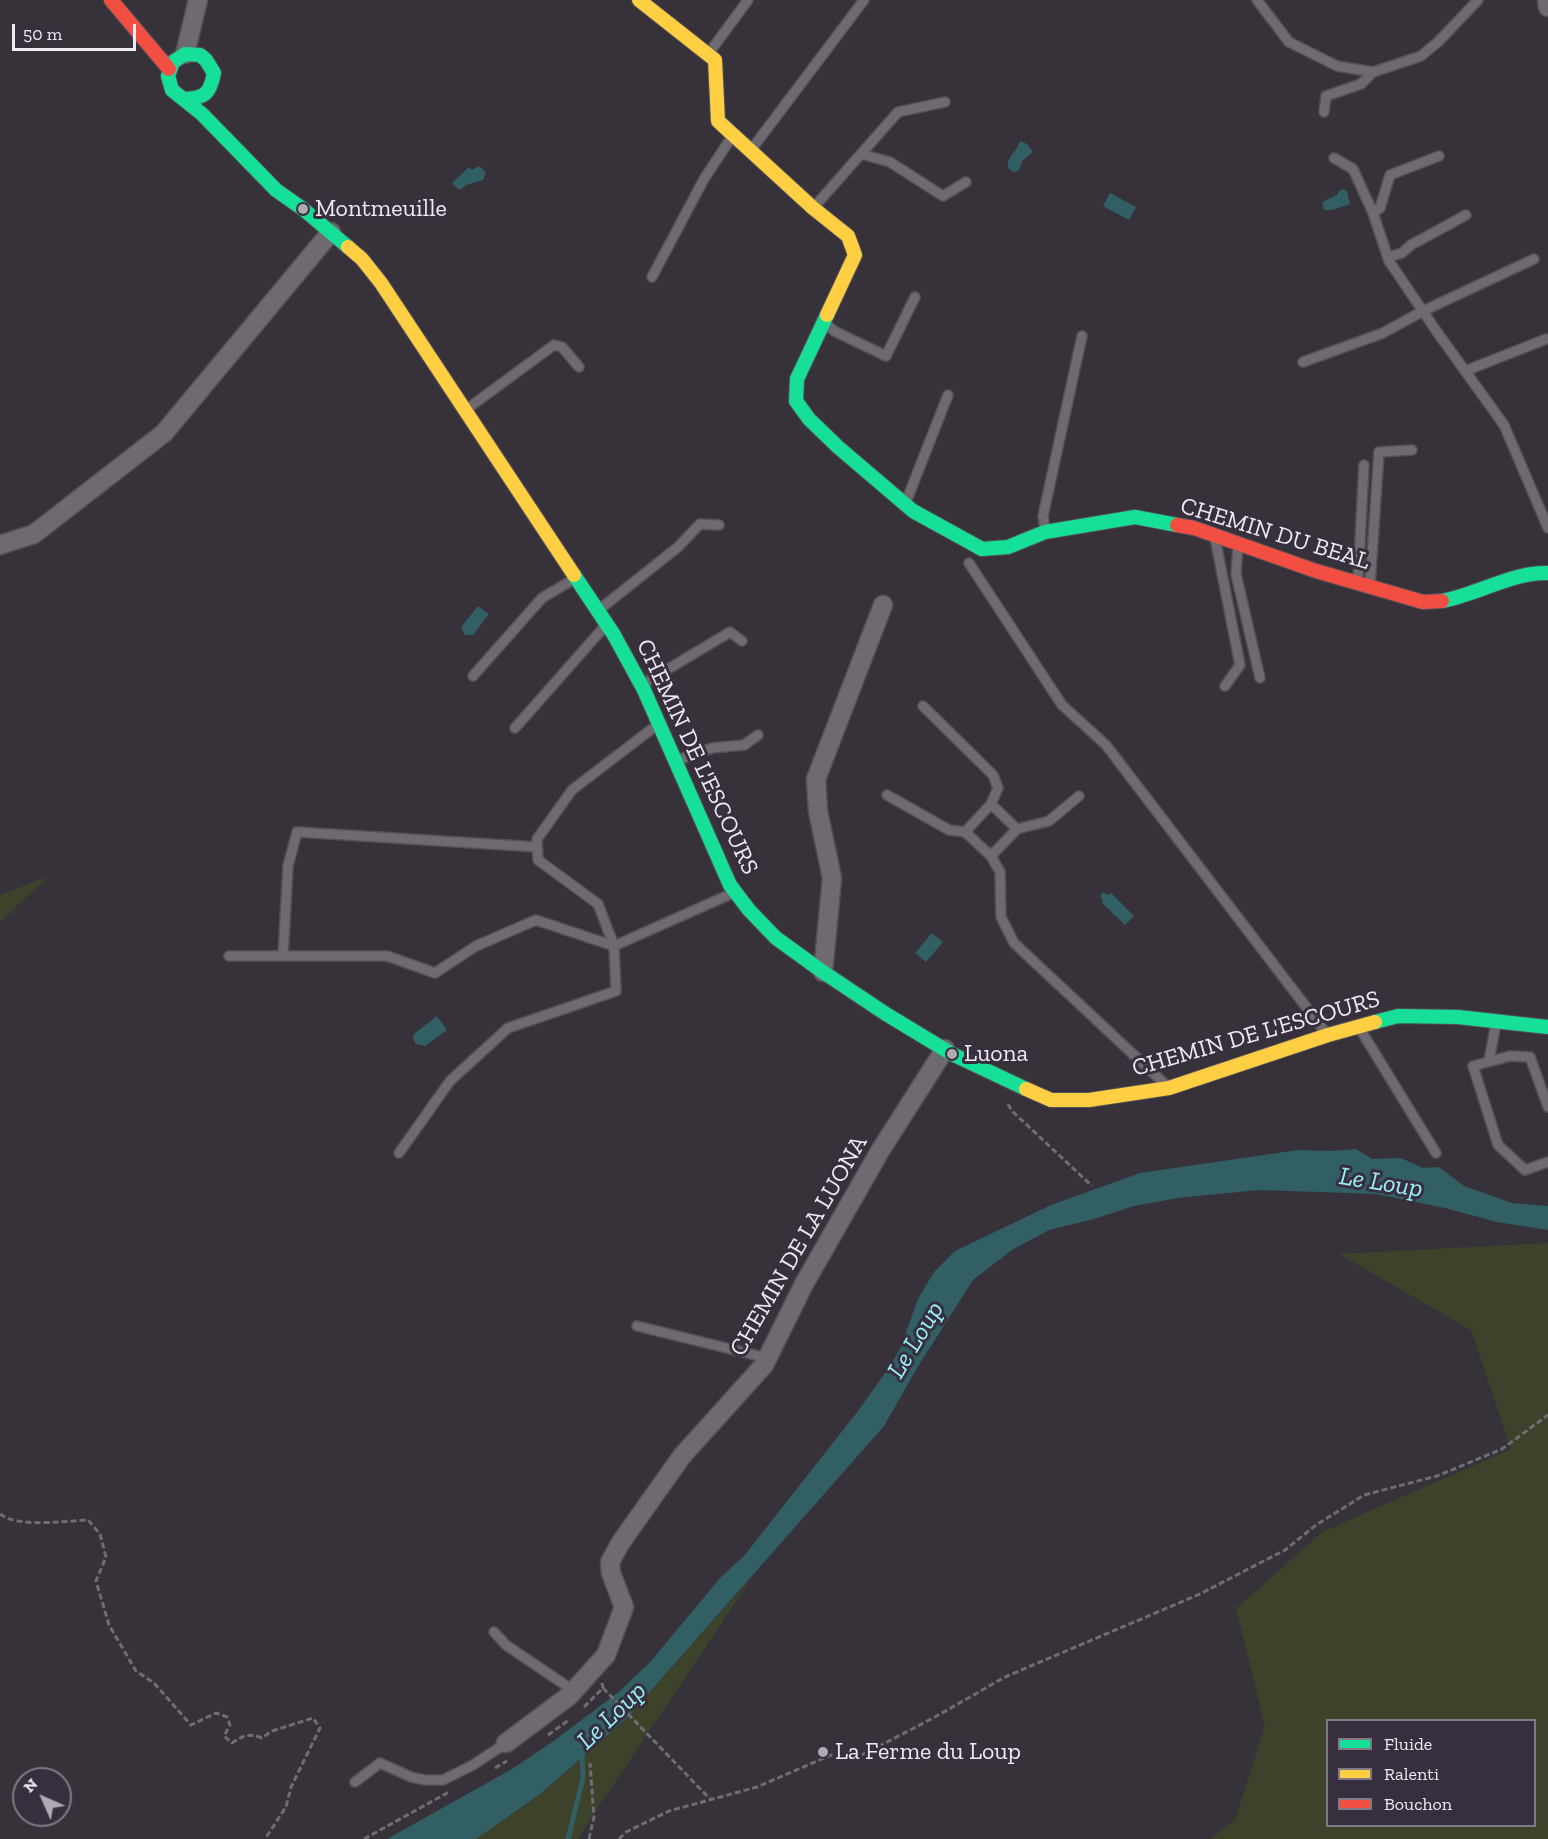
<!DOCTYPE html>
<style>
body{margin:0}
#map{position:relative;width:1548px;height:1839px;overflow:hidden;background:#37323a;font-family:"Zilla Slab",serif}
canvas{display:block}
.legend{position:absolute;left:1326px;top:1719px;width:210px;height:108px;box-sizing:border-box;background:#372f3e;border:2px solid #807986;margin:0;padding:8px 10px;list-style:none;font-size:18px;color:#eee9f2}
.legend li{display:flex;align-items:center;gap:12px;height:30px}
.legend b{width:30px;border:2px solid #807986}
.north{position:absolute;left:12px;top:1767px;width:60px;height:60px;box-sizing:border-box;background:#372f3e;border:2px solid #807986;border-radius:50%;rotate:315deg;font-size:16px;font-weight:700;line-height:24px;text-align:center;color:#eee9f2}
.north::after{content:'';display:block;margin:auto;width:21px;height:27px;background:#aea9b2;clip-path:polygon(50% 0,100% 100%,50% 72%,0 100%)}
.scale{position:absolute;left:12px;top:24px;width:124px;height:27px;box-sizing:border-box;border:3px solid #eee9f2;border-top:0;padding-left:8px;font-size:18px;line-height:21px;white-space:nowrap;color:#eee9f2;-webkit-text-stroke:4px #372f3e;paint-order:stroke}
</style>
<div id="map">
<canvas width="1548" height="1839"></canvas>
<ul class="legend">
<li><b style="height:8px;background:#16e098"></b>Fluide</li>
<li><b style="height:8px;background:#ffcf43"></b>Ralenti</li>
<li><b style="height:8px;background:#f24e42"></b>Bouchon</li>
</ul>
<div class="north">N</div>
<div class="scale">50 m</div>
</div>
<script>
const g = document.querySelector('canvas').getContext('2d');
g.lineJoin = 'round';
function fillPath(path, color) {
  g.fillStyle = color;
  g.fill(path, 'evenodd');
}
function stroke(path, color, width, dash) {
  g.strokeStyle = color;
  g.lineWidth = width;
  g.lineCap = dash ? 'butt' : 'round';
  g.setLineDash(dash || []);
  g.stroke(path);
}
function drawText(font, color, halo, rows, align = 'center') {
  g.font = font + ' "Zilla Slab",serif';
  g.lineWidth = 6;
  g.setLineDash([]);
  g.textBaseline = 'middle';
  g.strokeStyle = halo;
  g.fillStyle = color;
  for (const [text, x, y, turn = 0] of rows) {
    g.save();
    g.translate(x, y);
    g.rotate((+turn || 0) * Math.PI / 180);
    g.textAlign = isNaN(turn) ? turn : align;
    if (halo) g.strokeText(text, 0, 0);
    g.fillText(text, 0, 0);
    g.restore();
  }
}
fillPath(new Path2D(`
 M 49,876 L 0,922 L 0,895 Z
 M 1548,1243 L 1548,1839 L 1210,1839 L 1235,1820 L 1265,1726 L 1236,1609 L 1322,1532 L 1511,1449 L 1471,1330 L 1339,1254 ZM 1328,1720 L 1534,1720 L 1534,1826 L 1328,1826 Z
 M 753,1576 L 577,1839 L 476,1839 L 540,1795 L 626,1719 Z`), '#3d422a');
fillPath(new Path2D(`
 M 1020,141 L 1027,144 L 1033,152 L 1022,161 L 1019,171 L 1013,172 L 1008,168 C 1007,155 1017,152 1020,141 Z
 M 479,166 L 486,172 L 483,180 L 466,185 L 461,189 L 458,189 L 452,183 L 469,167 L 472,170 Z
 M 1343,189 L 1347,191 L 1350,204 L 1332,210 L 1324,210 L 1322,203 L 1328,199 L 1337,195 L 1339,191 Z
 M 1110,193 L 1136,207 L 1129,220 L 1103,206 Z
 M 478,606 L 489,614 L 473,635 L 465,635 L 461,627 Z
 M 1103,892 L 1109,895 L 1111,893 L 1134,916 L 1125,925 L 1102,903 L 1103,901 L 1100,896 Z
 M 932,933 L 943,942 L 926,962 L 915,953 Z
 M 437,1016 L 447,1030 L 425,1046 L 416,1044 L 413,1039 L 414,1034 Z
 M 1356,1149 L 1372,1159 L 1401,1158 L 1423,1168 L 1439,1167 L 1464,1186 L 1512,1203 L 1548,1206 L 1548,1230 L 1497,1222 L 1445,1208 L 1376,1194 L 1259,1190 L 1178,1198 L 1134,1206 L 1094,1219 L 1049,1230 L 1012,1250 L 973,1280 L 917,1368 L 884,1426 L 626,1719 L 539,1795 L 476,1839 L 387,1839 L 512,1769 L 555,1740 L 620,1691 L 651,1661 L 721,1577 L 744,1556 L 858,1411 L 888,1369 L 900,1349 L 918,1299 L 934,1272 L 955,1251 L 1051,1205 L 1140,1173 L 1298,1150 L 1331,1151 Z`), '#315f64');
stroke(new Path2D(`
 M 568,1839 L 583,1778 L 582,1753`), '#315f64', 5);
const lane = new Path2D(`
 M 1257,0 L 1289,42 L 1337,66 L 1373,72 L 1421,56 L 1439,41 L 1478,0
 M 709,53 L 748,0
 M 1324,112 L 1326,96 L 1361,84 L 1373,72
 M 751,150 L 864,0
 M 861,154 L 890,162 L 943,196 L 966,182
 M 1334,158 L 1353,169 L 1373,213 L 1389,261 L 1437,332 L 1504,425 L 1548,528
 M 815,206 L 898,112 L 945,102
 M 1373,213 L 1380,208 L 1390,175 L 1439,156
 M 1388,257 L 1402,253 L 1411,245 L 1466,215
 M 652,277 L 704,179 L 731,138
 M 826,324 L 834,331 L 886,356 L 915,297
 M 1303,362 L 1383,333 L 1423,311 L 1534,259
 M 1465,371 L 1546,339
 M 467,409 L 554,345 L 562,347 L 579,367
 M 906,502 L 948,395
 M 1045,530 L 1043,516 L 1082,336
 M 1215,538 L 1240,665 L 1225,686
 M 1238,546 L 1236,574 L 1260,678
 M 969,563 L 1062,705 L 1106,745 L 1326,1033
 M 1358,581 L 1364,465
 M 1370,585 L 1379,452 L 1412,450
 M 600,609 L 678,547 L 700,524 L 719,525
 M 473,676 L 542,598 L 574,579
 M 643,684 L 730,632 L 742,641
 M 923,706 L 993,775 L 998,788 L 991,804 L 965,832 L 991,856 L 1000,872 L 1001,917 L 1014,943 L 1165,1084
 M 515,728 L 605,626
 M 678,760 L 712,748 L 744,745 L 758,735
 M 887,795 L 949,830 L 965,832
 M 991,804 L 1017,829 L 1049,821 L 1079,796
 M 991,856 L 1017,829
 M 229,956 L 387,956 L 435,973 L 476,946 L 536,920 L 614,946 L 598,904 L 538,860 L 537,839 L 572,790 L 657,725
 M 283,956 L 288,866 L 297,832 L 537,847
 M 1360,1029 L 1436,1153
 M 1489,1061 L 1496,1023
 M 1548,1107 L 1530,1057 L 1510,1056 L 1473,1066 L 1498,1145 L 1525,1170 L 1548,1162
 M 399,1153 L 450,1081 L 508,1028 L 616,991 L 614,946 L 733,893
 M 637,1326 L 767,1358
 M 494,1632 L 506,1645 L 574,1691
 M 355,1782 L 380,1763 L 411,1777 L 425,1780 L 443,1780 L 473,1765 L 506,1743`);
const street = new Path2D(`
 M 1547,0 L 1548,7
 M 185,54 L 198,0
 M 0,545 L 34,534 L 164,433 L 331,232
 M 823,972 L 832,878 L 818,811 L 816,779 L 883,605
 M 506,1743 L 569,1696 L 606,1655 L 624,1607 L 611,1573 L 610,1562 L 621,1542 L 682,1456 L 764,1365 L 804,1284 L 880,1151 L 945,1049`);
const fast = new Path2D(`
 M 185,99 C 206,98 210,93 214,73 L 206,60 L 200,55 L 185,54 L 173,62 L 168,76 L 172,90 L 202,114 L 276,190 L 303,209 L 348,247
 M 827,315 L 797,379 L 796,401 L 809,419 L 838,447 L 913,511 L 982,549 L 1008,547 L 1045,532 L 1135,517 L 1177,525
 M 574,575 L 614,635 L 644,690 L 730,885 L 749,910 L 776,938 L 823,972 L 886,1014 L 952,1054 L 1026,1089
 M 1442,601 C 1479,594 1512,572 1548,573
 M 1375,1022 L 1398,1016 L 1458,1017 L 1548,1027`);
const slow = new Path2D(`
 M 639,0 L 715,60 L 718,121 L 813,208 L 848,236 L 855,255 L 827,315
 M 348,247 L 362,259 L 381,283 L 574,575
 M 1026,1089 L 1051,1100 L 1089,1100 L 1169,1088 L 1328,1035 L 1375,1022`);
const jam = new Path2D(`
 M 111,0 L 169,69
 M 1177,525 L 1194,528 L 1316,571 L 1423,602 L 1442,601`);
stroke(lane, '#545058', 12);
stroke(street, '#545058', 21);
stroke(fast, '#545058', 16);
stroke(slow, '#545058', 16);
stroke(jam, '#545058', 16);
stroke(new Path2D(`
 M 1008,1104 L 1012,1111 L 1092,1186
 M 0,1514 C 18,1528 65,1521 88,1520 L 100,1534 L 106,1557 L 96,1581 L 109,1625 L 136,1671 L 154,1683 L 191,1725 L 216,1713 L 227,1717 L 230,1725 L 224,1736 L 232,1743 C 244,1735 249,1733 262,1738 L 272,1731 L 313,1718 L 320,1728 L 291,1787 L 286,1807 L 265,1839
 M 603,1688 L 711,1800
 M 584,1707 L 603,1688 L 602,1683
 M 548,1735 L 570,1719
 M 495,1768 L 507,1761
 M 364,1839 L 449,1792
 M 589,1839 L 594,1817 L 590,1763
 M 619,1839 L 626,1832 L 669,1811 L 757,1787 L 831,1755 L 851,1757 L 864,1754 L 935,1717 L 1005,1677 L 1200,1594 L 1285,1550 L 1316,1525 L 1364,1495 L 1437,1476 L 1502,1449 L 1548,1415`), '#706d72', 3, [6, 3]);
stroke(lane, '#6e6a70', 9);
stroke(street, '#6e6a70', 18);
stroke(fast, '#16e098', 14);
stroke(slow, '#ffcf43', 14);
stroke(jam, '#f24e42', 14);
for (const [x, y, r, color] of [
 [303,209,6,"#aea9b2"],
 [952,1054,6,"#aea9b2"],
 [823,1752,6,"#aea9b2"]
]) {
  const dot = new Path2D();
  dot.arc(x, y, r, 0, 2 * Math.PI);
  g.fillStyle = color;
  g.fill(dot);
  stroke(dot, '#372f3e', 2);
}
drawText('24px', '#eee9f2', '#372f3e', [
 ["Montmeuille",315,209],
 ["Luona",964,1054],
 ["La Ferme du Loup",835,1752]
], 'left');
drawText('24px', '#eee9f2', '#372f3e', [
 ["CHEMIN DU BEAL",1275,534,17],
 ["CHEMIN DE L'ESCOURS",697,757,65],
 ["CHEMIN DE L'ESCOURS",1256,1034,-16],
 ["CHEMIN DE LA LUONA",799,1246,-60]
]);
drawText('italic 26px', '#98eff9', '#372f3e', [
 ["Le Loup",1381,1183,9],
 ["Le Loup",916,1340,-59],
 ["Le Loup",612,1716,-44]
]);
</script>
